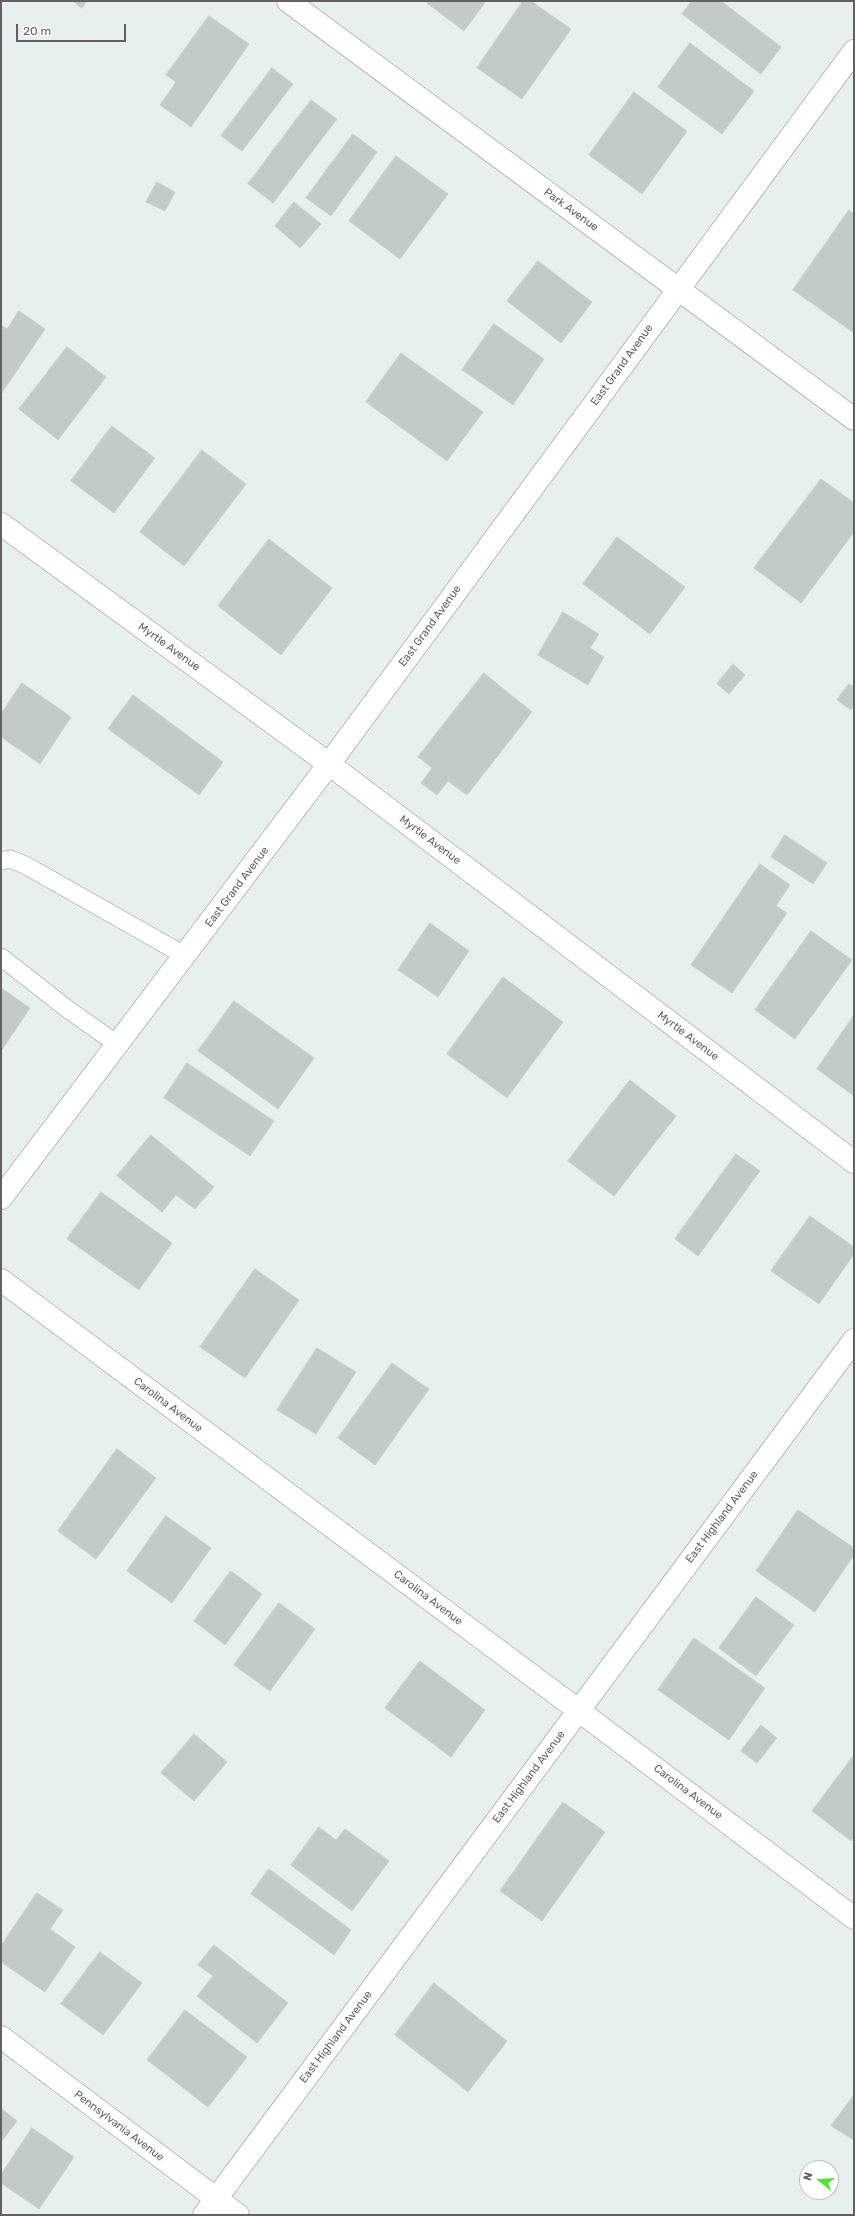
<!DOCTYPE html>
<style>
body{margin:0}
#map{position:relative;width:855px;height:2216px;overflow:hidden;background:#e7f0ec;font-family:Rubik,sans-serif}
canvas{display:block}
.frame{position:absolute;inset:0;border:2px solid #665e64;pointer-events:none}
.north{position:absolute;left:799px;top:2160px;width:40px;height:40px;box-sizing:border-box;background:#fff;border:1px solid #c2bfc1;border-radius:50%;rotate:288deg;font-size:11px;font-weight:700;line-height:16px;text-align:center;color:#665e64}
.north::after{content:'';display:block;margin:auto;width:14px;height:18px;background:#53e23b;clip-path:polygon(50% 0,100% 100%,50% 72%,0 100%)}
.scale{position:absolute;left:16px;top:24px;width:110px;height:18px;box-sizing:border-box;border:2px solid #665e64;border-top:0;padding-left:5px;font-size:12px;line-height:14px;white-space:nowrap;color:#665e64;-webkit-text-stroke:3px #fff;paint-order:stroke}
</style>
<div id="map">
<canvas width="855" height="2216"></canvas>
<div class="frame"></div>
<div class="north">N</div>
<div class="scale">20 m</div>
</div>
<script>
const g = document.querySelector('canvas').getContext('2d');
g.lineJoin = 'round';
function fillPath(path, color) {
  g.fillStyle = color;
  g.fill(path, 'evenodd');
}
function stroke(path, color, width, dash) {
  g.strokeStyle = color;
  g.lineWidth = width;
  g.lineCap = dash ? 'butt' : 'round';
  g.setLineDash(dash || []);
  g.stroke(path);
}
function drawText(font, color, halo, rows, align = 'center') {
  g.font = font + ' Rubik,sans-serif';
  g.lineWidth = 4;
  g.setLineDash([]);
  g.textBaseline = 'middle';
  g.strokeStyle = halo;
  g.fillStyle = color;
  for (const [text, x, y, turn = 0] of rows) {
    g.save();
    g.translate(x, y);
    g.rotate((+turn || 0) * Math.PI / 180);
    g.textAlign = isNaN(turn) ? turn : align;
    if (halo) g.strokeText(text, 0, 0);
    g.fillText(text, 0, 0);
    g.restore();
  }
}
const building = new Path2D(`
 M 73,1 L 87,1 L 82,8 Z
 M 428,1 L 486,1 L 464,31 L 427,3 Z
 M 523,1 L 531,1 L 571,29 L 522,99 L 477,68 Z
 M 692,1 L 721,1 L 781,47 L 761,74 L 682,14 Z
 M 209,16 L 249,44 L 191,127 L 160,105 L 176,82 L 166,75 Z
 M 690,43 L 754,91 L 722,134 L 658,87 Z
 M 272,68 L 293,84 L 242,151 L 221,136 Z
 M 634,92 L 687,131 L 642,194 L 589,155 Z
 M 311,100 L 337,119 L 273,203 L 248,184 Z
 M 353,134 L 377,152 L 331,216 L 306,198 Z
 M 396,156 L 448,194 L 400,259 L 349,221 Z
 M 157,182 L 175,192 L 165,211 L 146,202 Z
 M 294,202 L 321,224 L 300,248 L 275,226 Z
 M 849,210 L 854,214 L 854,333 L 793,290 Z
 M 538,261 L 592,302 L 561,343 L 507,301 Z
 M 19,311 L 45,329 L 1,394 L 1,325 L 7,329 Z
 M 494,324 L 544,359 L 513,405 L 462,370 Z
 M 67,347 L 106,377 L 58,440 L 19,409 Z
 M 401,353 L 483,412 L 447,461 L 366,402 Z
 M 112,426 L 155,458 L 114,513 L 71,481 Z
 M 202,450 L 246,484 L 184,566 L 140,532 Z
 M 821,479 L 854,503 L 854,532 L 801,603 L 754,568 Z
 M 617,537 L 685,587 L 650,634 L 583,584 Z
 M 269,539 L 332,588 L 281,655 L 218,606 Z
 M 563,612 L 599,634 L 590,648 L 604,657 L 588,685 L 538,655 Z
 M 733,664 L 745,675 L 729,694 L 717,684 Z
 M 484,673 L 532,712 L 467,795 L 448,781 L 437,795 L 421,783 L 432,768 L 418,757 Z
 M 22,683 L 71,717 L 40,764 L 1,737 L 1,714 Z
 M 849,684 L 854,687 L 854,705 L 851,710 L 837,700 Z
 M 133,695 L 223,762 L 199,795 L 108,729 Z
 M 785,835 L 827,863 L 813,884 L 771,857 Z
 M 760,864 L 790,885 L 776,906 L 787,913 L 732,993 L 691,965 Z
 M 430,923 L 469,951 L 438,997 L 398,970 Z
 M 811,931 L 852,960 L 795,1039 L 755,1010 Z
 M 503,977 L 563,1022 L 507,1098 L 447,1054 Z
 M 1,988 L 30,1008 L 1,1051 Z
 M 234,1001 L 314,1058 L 278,1109 L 198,1051 Z
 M 854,1015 L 854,1096 L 817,1069 Z
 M 187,1063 L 274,1121 L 250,1156 L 164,1098 Z
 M 630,1080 L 676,1116 L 614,1196 L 568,1161 Z
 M 151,1135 L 214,1187 L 195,1209 L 176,1195 L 162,1212 L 117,1176 Z
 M 736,1154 L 760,1171 L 698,1256 L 675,1239 Z
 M 101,1192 L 172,1243 L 139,1290 L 67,1239 Z
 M 810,1216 L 854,1247 L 854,1254 L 819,1304 L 771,1271 Z
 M 255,1269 L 299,1300 L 245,1378 L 200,1347 Z
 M 317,1348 L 356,1372 L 316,1434 L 277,1410 Z
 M 392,1363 L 429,1389 L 375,1465 L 338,1438 Z
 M 117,1449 L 156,1478 L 96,1559 L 58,1531 Z
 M 798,1510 L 854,1548 L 854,1555 L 815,1612 L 756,1571 Z
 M 166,1516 L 211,1548 L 172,1603 L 127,1571 Z
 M 231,1571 L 262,1594 L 225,1645 L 194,1621 Z
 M 756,1597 L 794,1625 L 756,1676 L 719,1648 Z
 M 279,1603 L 315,1629 L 270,1691 L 234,1665 Z
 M 694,1638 L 765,1688 L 729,1740 L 658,1690 Z
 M 420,1661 L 485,1710 L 451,1757 L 385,1708 Z
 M 761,1725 L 777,1738 L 757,1763 L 741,1751 Z
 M 194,1734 L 227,1762 L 194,1801 L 161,1773 Z
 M 854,1755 L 854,1837 L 851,1841 L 812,1811 Z
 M 563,1802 L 605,1832 L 542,1921 L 500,1891 Z
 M 319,1827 L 336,1840 L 345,1829 L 389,1861 L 352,1911 L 291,1865 Z
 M 269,1869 L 351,1930 L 334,1955 L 251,1894 Z
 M 37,1893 L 63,1910 L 50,1929 L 75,1947 L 45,1992 L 1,1962 L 1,1946 Z
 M 214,1945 L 288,2003 L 257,2043 L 197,1996 L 213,1976 L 198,1965 Z
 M 100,1952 L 142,1983 L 103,2035 L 61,2004 Z
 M 434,1983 L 507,2041 L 468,2092 L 395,2035 Z
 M 185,2010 L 247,2057 L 208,2107 L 147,2060 Z
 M 854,2095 L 854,2140 L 831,2126 Z
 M 1,2108 L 17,2121 L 1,2142 Z
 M 32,2128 L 74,2157 L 39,2209 L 1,2183 L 1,2175 Z`);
fillPath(building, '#c3cbc6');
stroke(building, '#c5d4cc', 1);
const service = new Path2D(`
 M 1,861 L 10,859 L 25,865 L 184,955
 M 1,957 L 66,1008 L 117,1044`);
const minor = new Path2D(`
 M 288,1 L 854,419
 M 1,524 L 329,764 L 854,1162
 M 1,1280 L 578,1710 L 854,1918
 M 1,2037 L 238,2215
 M 204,2215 L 854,1340`);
const secondary = new Path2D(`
 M 1,1198 L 329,764 L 854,51`);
stroke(service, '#c0b9bd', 19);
stroke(minor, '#c0b9bd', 24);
stroke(secondary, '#bdb5bb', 24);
stroke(service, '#fff', 17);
stroke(minor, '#fff', 22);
stroke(secondary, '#fff', 22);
drawText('11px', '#665e64', '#fff', [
 ["Park Avenue",571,210,36],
 ["East Grand Avenue",622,365,-54],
 ["East Grand Avenue",430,626,-54],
 ["Myrtle Avenue",169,647,36],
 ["Myrtle Avenue",430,840,37],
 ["East Grand Avenue",237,887,-53],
 ["Myrtle Avenue",688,1036,37],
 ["Carolina Avenue",168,1405,37],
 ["East Highland Avenue",722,1517,-53],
 ["Carolina Avenue",428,1598,37],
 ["East Highland Avenue",529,1777,-53],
 ["Carolina Avenue",688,1792,37],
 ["East Highland Avenue",336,2037,-53],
 ["Pennsylvania Avenue",119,2126,37]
]);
</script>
